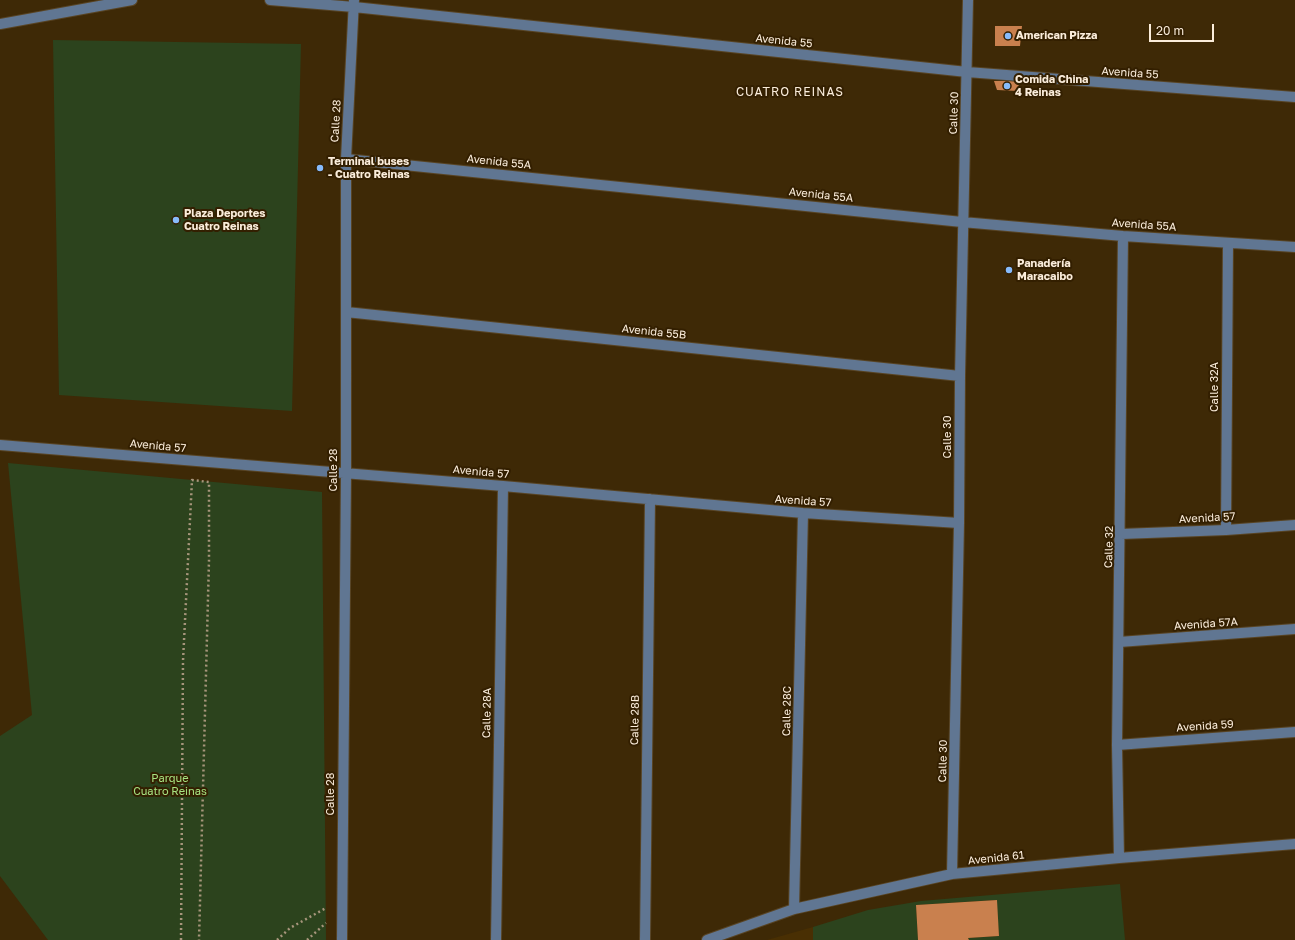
<!DOCTYPE html>
<meta charset="utf-8">
<style>
body{margin:0}
#map{position:relative;width:1295px;height:940px;overflow:hidden;background:#3e2906;font-family:"Golos Text",sans-serif}
canvas{display:block}
.scale{position:absolute;left:1149px;top:24px;width:65px;height:18px;box-sizing:border-box;border:2px solid #fbeddb;border-top:0;padding-left:5px;font-size:12px;line-height:14px;white-space:nowrap;color:#fbeddb;-webkit-text-stroke:3px #331f00;paint-order:stroke}
</style>
<div id="map">
<canvas width="1295" height="940"></canvas>
<div class="scale">20 m</div>
</div>
<script>
const g = document.querySelector('canvas').getContext('2d');
g.lineJoin = 'round';
function fillPath(path, color) {
  g.fillStyle = color;
  g.fill(path, 'evenodd');
}
function stroke(path, color, width, dash) {
  g.strokeStyle = color;
  g.lineWidth = width;
  g.lineCap = dash ? 'butt' : 'round';
  g.setLineDash(dash || []);
  g.stroke(path);
}
function drawText(font, color, halo, rows, align = 'center') {
  g.font = font + ' "Golos Text",sans-serif';
  g.lineWidth = 4;
  g.setLineDash([]);
  g.textBaseline = 'middle';
  g.strokeStyle = halo;
  g.fillStyle = color;
  for (const [text, x, y, turn = 0] of rows) {
    g.save();
    g.translate(x, y);
    g.rotate((+turn || 0) * Math.PI / 180);
    g.textAlign = isNaN(turn) ? turn : align;
    if (halo) g.strokeText(text, 0, 0);
    g.fillText(text, 0, 0);
    g.restore();
  }
}
fillPath(new Path2D(`
 M 813,927 L 813,940 L 767,940 Z`), '#492f03');
fillPath(new Path2D(`
 M 53,40 L 301,44 L 292,411 L 59,395 Z
 M 8,463 L 322,492 L 326,940 L 48,940 L 0,876 L 0,736 L 32,715 Z
 M 1120,884 L 1125,940 L 969,940 L 968,938 L 999,936 L 996,900 L 916,905 L 918,940 L 813,940 L 813,927 L 868,910 L 921,901 Z`), '#2c431d');
fillPath(new Path2D(`
 M 995,26 L 1022,26 L 1020,46 L 995,46 Z
 M 994,81 L 1019,81 L 1018,91 L 997,90 Z
 M 997,900 L 999,936 L 968,938 L 969,940 L 918,940 L 916,905 Z`), '#c9804e');
const minor = new Path2D(`
 M 270,0 L 354,7 L 967,72 L 1295,97
 M 0,24 L 132,0
 M 346,159 L 962,222 L 1123,236 L 1295,247
 M 346,312 L 960,376
 M 0,445 L 503,486 L 803,513 L 959,523
 M 1226,530 L 1228,243
 M 1121,534 L 1226,530 L 1295,525
 M 1119,642 L 1295,629
 M 1117,745 L 1295,732
 M 1119,858 L 1117,745 L 1123,236
 M 952,874 L 959,523 L 960,376 L 968,0
 M 794,909 L 803,513
 M 342,940 L 346,473 L 346,159 L 354,0
 M 496,940 L 503,486
 M 645,940 L 650,499
 M 707,940 L 794,909 L 952,874 L 1119,858 L 1295,844`);
stroke(minor, '#584424', 12);
stroke(new Path2D(`
 M 181,940 L 183,661 L 192,480 L 209,482 L 209,560 L 199,940
 M 277,940 L 290,928 L 326,908
 M 307,940 L 326,923`), '#a6957b', 2.5, [2, 3]);
stroke(minor, '#607692', 10);
for (const [x, y, r, color] of [
 [1008,36,4,"#87bbfb"],
 [1007,86,4,"#87bbfb"],
 [320,168,4,"#87bbfb"],
 [176,220,4,"#87bbfb"],
 [1009,270,4,"#87bbfb"]
]) {
  const dot = new Path2D();
  dot.arc(x, y, r, 0, 2 * Math.PI);
  g.fillStyle = color;
  g.fill(dot);
  stroke(dot, '#331f00', 1.5);
}
drawText('bold 11px', '#fbeddb', '#331f00', [
 ["American Pizza",1016,36],
 ["Comida China",1015,80],
 ["4 Reinas",1015,93],
 ["Terminal buses",328,162],
 ["- Cuatro Reinas",328,175],
 ["Plaza Deportes",184,214],
 ["Cuatro Reinas",184,227],
 ["Panadería",1017,264],
 ["Maracaibo",1017,277]
], 'left');
drawText('11px', '#fbeddb', '#331f00', [
 ["Avenida 55",784,41,6],
 ["Avenida 55",1130,73,4],
 ["Calle 30",954,113,-88],
 ["Calle 28",336,121,-87],
 ["Avenida 55A",499,162,6],
 ["Avenida 55A",821,195,6],
 ["Avenida 55A",1144,225,4],
 ["Avenida 55B",654,332,6],
 ["Calle 32A",1215,387,-90],
 ["Calle 30",948,437,-90],
 ["Avenida 57",158,446,5],
 ["Calle 28",334,470,-90],
 ["Avenida 57",481,472,5],
 ["Avenida 57",803,501,4],
 ["Avenida 57",1207,518,-3],
 ["Calle 32",1109,547,-89],
 ["Avenida 57A",1206,624,-4],
 ["Calle 28C",787,711,-89],
 ["Calle 28A",487,713,-89],
 ["Calle 28B",635,720,-89],
 ["Avenida 59",1205,726,-4],
 ["Calle 30",943,761,-89],
 ["Calle 28",331,794,-90],
 ["Avenida 61",996,858,-6]
]);
drawText('11px', '#a7e381', '#331f00', [
 ["Parque",170,779],
 ["Cuatro Reinas",170,792]
]);
g.letterSpacing = '1px';
drawText('12px', '#fbeddb', '#331f00', [
 ["CUATRO REINAS",790,92]
]);
g.letterSpacing = '0px';
</script>
